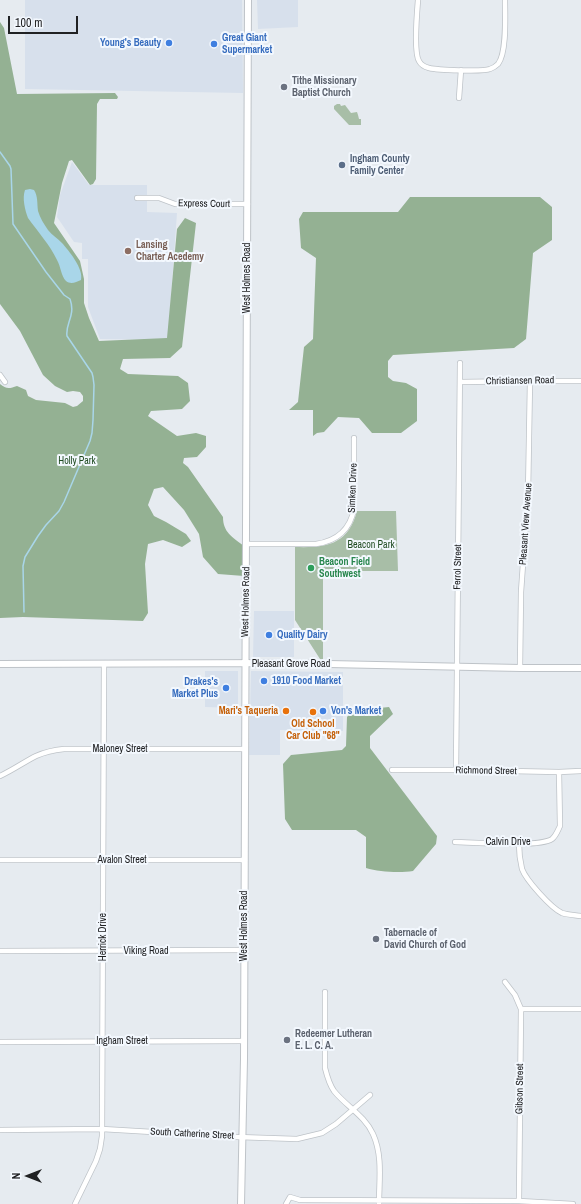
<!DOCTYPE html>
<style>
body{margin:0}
#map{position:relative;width:581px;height:1204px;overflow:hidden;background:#e6ebf0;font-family:"Archivo Narrow",sans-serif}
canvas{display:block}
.north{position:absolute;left:8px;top:1156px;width:40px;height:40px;-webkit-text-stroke:3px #f3f8fe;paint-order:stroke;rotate:270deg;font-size:11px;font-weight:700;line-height:16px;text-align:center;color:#202123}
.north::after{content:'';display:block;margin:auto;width:14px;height:18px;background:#202123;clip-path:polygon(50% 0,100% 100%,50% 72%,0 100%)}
.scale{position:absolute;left:8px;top:16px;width:70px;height:18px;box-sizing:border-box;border:2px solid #202123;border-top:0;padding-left:5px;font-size:12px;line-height:14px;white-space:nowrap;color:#202123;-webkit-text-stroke:3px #f3f8fe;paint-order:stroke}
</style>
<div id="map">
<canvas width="581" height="1204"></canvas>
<div class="north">N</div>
<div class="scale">100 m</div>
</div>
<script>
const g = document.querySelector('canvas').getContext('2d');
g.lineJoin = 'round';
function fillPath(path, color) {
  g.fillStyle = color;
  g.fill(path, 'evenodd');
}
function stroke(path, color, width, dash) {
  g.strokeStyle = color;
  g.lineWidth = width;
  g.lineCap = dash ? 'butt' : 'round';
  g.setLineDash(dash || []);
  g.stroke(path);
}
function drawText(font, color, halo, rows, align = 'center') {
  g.font = font + ' "Archivo Narrow",sans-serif';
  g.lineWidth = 4;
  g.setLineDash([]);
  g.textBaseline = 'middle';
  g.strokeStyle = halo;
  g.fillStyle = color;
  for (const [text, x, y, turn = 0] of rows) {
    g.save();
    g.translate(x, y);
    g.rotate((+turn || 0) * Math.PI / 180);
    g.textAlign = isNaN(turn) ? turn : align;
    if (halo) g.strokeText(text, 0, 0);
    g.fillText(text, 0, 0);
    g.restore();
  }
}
fillPath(new Path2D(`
 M 25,0 L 242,0 L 243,93 L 25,89 Z
 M 257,0 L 298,0 L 298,27 L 258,29 Z
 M 72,162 L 89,185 L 147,185 L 147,212 L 177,213 L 168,340 L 100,339 L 88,307 L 88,259 L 82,259 L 82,243 L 74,242 L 57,217 L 60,195 Z
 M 254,611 L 294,611 L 294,657 L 253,657 Z
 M 205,671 L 238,671 L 238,708 L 205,707 Z
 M 251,671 L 343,672 L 343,731 L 280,730 L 280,755 L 249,755 Z`), '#d7e0ec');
fillPath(new Path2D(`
 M 337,104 L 340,104 L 341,106 L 345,105 L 351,113 L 357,112 L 358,115 L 359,119 L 361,119 L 361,125 L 349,125 L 334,109 L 334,106 Z
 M 357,511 L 396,511 L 398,571 L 323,571 L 323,659 L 320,659 L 295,620 L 295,547 C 326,548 348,545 357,511 Z`), '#a8bea7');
fillPath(new Path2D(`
 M 0,22 L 4,28 L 17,94 L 115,93 L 118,97 L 117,99 L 100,99 L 97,104 L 96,179 L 93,184 L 90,185 L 72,160 L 69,161 L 62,183 L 54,223 L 80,261 L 84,279 L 84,303 L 89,318 L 99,341 L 167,338 L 177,229 L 185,218 L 196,223 L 182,347 L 170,358 L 123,359 L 120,369 L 128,374 L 178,376 L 188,383 L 190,401 L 182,409 L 151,411 L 148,416 L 177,436 L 196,433 L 206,436 L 206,447 L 197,457 L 184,458 L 183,463 L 188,467 L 223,517 C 223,532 232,537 244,546 L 244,576 L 218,574 L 203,557 L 199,534 L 184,510 L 163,487 L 154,489 L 148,505 L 154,516 L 166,522 L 186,534 L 191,541 L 182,547 L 163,540 L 148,544 L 145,564 L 148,613 L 143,621 L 23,617 L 0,618 L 0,384 C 6,389 9,389 17,386 L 26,390 L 28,396 L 36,400 L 65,403 L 73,407 L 77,406 L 83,401 L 83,396 L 80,392 L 73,391 L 67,392 L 55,386 L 43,375 L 20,331 L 0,304 Z
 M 410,197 L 540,197 L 552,207 L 552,240 L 533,253 L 526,339 L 514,348 L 393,355 L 388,361 L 388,377 L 393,381 L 406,383 L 417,389 L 417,421 L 401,433 L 372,433 L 359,418 L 338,417 L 324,432 L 317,433 L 313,436 L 313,410 L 289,410 L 298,402 L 304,347 L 313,339 L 316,258 L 301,248 L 299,219 L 303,212 L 398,212 Z
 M 389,707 L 393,714 L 370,736 L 370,748 L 437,836 L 436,844 L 413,871 C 400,873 379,872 366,868 L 366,837 L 356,830 L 292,830 L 285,819 L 283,764 L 291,755 L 342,750 L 346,746 L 347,717 L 352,711 Z`), '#94b193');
fillPath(new Path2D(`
 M 30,189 L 34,190 C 38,196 37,203 38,211 C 40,218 44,224 48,230 C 52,235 57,238 62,243 C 69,251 84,269 81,280 C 76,282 71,285 66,281 C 61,276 61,267 57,260 C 50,245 38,232 28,218 C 25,210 22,198 25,190 Z`), '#a9d6e9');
stroke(new Path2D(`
 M 0,152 L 10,166 L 11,169 L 13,224 L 46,272 L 64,295 L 70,299 C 76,316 65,323 67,336 L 92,373 L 93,377 L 94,385 L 93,420 L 92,433 L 90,441 L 64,502 L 59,511 L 46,525 L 38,536 L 25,557 L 23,566 L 24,612`), '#a9d6e9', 1.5);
const street = new Path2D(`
 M 418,0 C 417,12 414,53 419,61 C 421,65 425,67 429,68 C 437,70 483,72 490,69 C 493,68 497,65 498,64 C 507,53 505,15 505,0
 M 459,98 L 461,70
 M 137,198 L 159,198 L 175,204 L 248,204
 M 0,375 L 5,382
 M 460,382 L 530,381 L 581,381
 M 246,544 L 316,544 C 337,541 350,530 354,509 L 354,438
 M 520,668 L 521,592 L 528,494 L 530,381
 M 392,770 L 460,770 L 559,772 L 581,771
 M 456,770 L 460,363
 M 0,776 C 13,770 24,762 36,756 C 45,752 54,750 64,749 L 245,749
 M 455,842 C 472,842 539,848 552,839 C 556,836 558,830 560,826 L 559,772
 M 519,844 C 519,852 520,861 522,869 C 526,880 551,908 562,913 C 568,915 575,915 581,916
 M 0,860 L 245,860
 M 0,951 L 244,950
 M 505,982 L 515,995 L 521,1009 L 519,1201
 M 325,992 L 325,1068 C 327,1076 329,1084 334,1091 C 346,1106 365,1116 373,1134 C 383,1156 379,1181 379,1204
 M 521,1009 L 581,1009
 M 0,1042 L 244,1041
 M 0,1130 L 102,1129 L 237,1137 L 297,1139 L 322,1133 L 336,1124 L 370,1095
 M 75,1204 L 96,1161 L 100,1149 L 102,1136 L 104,664
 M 286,1204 L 290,1197 L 300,1200 L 519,1201 L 573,1204`);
const secondary = new Path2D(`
 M 0,664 L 281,663 L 520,668 L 581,668
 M 241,1204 L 244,1059 L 248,0`);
stroke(street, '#bec3c8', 6);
stroke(secondary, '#bec3c8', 8);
stroke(street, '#fff', 4.5);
stroke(secondary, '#fff', 6);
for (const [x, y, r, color] of [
 [169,43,4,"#3f7fe0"],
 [214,44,4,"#3f7fe0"],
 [284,87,4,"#6b7280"],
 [342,165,4,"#5c6f8a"],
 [128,251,4,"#8d6e63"],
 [311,568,4,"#2e9e5b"],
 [269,635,4,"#3f7fe0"],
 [264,681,4,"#3f7fe0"],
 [226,688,4,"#3f7fe0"],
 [286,711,4,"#e8710a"],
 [323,711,4,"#3f7fe0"],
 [313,712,4,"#e8710a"],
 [376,939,4,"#6b7280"],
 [287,1040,4,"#6b7280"]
]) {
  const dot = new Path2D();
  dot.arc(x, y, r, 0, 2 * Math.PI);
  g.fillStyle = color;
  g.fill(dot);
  stroke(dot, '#f3f8fe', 1.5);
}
drawText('bold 10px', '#366cbe', '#f3f8fe', [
 ["Great Giant",222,38],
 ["Supermarket",222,50],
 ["Young's Beauty",161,43,"right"],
 ["Quality Dairy",277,635],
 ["1910 Food Market",272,681],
 ["Drakes's",218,682,"right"],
 ["Market Plus",218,694,"right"],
 ["Von's Market",331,711]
], 'left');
drawText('bold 10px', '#5b616d', '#f3f8fe', [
 ["Tithe Missionary",292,81],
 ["Baptist Church",292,93],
 ["Tabernacle of",384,933],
 ["David Church of God",384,945],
 ["Redeemer Lutheran",295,1034],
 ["E. L. C. A.",295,1046]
], 'left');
drawText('bold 10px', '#4e5e75', '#f3f8fe', [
 ["Ingham County",350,159],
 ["Family Center",350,171]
], 'left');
drawText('10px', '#202123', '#f3f8fe', [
 ["Express Court",204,204,1],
 ["West Holmes Road",247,278,-90],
 ["Christiansen Road",520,381,-1],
 ["Simken Drive",353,488,-88],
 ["Pleasant View Avenue",526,524,-86],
 ["Ferrol Street",458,567,-89],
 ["West Holmes Road",246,602,-89],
 ["Pleasant Grove Road",291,664],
 ["Maloney Street",120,749],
 ["Richmond Street",486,771,1],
 ["Calvin Drive",508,842],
 ["Avalon Street",122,860],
 ["West Holmes Road",244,926,-90],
 ["Herrick Drive",103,937,-90],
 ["Viking Road",146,951],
 ["Ingham Street",122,1041],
 ["Gibson Street",520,1089,-89],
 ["South Catherine Street",192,1134,3]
]);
drawText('bold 10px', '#785e54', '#f3f8fe', [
 ["Lansing",136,245],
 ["Charter Acedemy",136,257]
], 'left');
drawText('10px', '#1f4a20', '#f3f8fe', [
 ["Holly Park",77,461],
 ["Beacon Park",371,545]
]);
drawText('bold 10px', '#27864d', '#f3f8fe', [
 ["Beacon Field",319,562],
 ["Southwest",319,574]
], 'left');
drawText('bold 10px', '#c56008', '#f3f8fe', [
 ["Mari's Taqueria",278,711],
 ["Old School",313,724,"center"],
 ["Car Club \"68\"",313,736,"center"]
], 'right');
</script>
